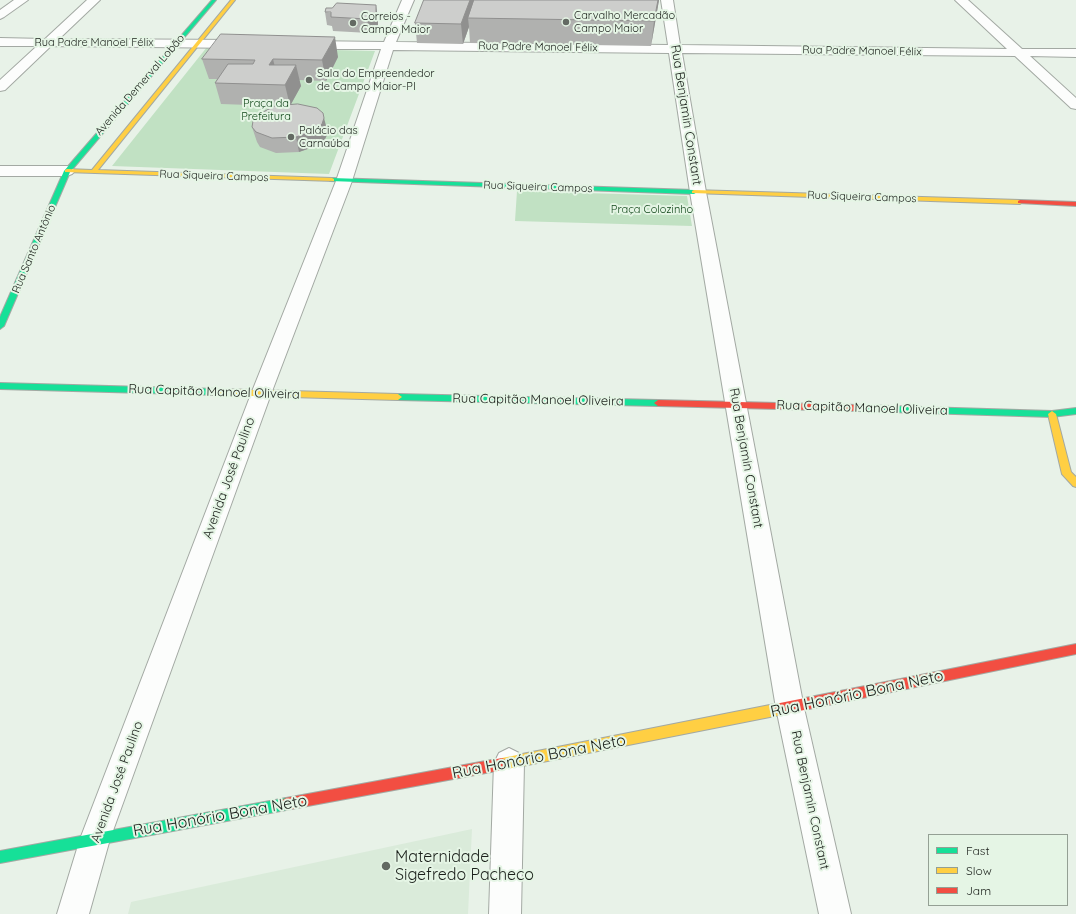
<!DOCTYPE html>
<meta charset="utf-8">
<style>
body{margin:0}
#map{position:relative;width:1076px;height:914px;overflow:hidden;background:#e8f2e8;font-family:Quicksand,sans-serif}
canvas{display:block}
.legend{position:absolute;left:928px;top:834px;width:140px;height:72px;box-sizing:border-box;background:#e5f5e5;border:1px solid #94a094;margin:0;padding:5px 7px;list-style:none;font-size:12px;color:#1b201b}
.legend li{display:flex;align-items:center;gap:8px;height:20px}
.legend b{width:20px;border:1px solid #94a094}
</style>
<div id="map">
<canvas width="1076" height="914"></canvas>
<ul class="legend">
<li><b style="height:5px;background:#16e098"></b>Fast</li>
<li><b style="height:5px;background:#ffcf43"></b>Slow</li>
<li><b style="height:5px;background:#f24e42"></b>Jam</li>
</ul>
</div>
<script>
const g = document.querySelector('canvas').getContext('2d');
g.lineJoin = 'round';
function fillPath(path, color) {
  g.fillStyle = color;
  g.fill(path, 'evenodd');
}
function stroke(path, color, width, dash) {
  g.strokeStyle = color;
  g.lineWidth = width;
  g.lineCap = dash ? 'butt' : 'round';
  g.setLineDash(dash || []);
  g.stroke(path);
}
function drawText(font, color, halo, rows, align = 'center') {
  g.font = font + ' Quicksand,sans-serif';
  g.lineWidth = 4;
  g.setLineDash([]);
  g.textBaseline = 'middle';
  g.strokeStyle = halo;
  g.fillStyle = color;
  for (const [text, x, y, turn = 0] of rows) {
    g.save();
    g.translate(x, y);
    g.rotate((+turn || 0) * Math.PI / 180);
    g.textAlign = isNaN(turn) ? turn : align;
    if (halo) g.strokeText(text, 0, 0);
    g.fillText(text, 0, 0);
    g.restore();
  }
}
fillPath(new Path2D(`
 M 472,829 L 468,914 L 128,914 L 131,902 Z`), '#daebda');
fillPath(new Path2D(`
 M 207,47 L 375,51 L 329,174 L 112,166 Z
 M 517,191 L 687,196 L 692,226 L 515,221 Z`), '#c1e1c3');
const street = new Path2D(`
 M 14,0 L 28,0 L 4,17 L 0,19 L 0,10 Z
 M 87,0 L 100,0 L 59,39 L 243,40 L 249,44 L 243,48 L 51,46 L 5,90 L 0,91 L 0,80 L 37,46 L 0,46 L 0,38 L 45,39 Z
 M 402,0 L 414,0 L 396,42 L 668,45 L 661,0 L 673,0 L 680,45 L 1007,49 L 955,0 L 968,0 L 1022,49 L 1076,49 L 1076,57 L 1030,56 L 1076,98 L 1076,109 L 1071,108 L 1015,56 L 682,53 L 706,192 L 804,708 L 851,914 L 819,914 L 776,708 L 690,192 L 669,53 L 393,50 L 352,181 L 271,394 L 110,839 L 89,914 L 57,914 L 80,839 L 251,394 L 336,181 L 381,49 L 307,49 L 301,45 L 307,41 L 384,42 Z
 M 0,166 L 67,166 L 72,168 L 75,171 L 72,174 L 67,176 L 0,176 Z
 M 509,748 L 519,753 L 524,763 L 521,914 L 489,914 L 494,763 L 499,753 Z`);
const fast = new Path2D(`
 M 212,0 L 216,0 L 70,172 L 4,326 L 0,329 L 0,317 L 64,171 Z
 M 332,178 L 694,190 L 697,192 L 694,194 L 330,181 L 330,179 Z
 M 0,383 L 218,389 L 222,392 L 218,395 L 0,389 Z
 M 398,394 L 658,400 L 662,403 L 658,406 L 398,400 L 394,397 Z
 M 858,405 L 1052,411 L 1076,408 L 1076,414 L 1052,417 L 858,411 L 854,408 Z
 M 286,798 L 290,800 L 292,804 L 290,808 L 286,810 L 0,863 L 0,851 Z`);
const slow = new Path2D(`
 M 231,0 L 235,0 L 98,170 L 332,178 L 334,179 L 334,181 L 65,172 L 65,170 L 67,169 L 92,170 Z
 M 694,190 L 1020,200 L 1023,202 L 1020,204 L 692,193 L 692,191 Z
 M 218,389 L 398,394 L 402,397 L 398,400 L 218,395 L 214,392 Z
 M 1052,411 L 1056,414 L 1071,472 L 1076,477 L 1076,487 L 1073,486 L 1062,474 L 1048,414 Z
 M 780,703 L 784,705 L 786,709 L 784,713 L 780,715 L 502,770 L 498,768 L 496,764 L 498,760 L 502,758 Z`);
const jam = new Path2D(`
 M 1020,200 L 1076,202 L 1076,206 L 1018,203 L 1018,201 Z
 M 658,400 L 858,405 L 862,408 L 858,411 L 658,406 L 654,403 Z
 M 1076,644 L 1076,654 L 780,715 L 776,713 L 774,709 L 776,705 L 780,703 Z
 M 502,758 L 506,760 L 508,764 L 506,768 L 502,770 L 286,810 L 282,808 L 280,804 L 282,800 L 286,798 Z`);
stroke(street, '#a3a9a3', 2);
stroke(fast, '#a3a9a3', 2);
stroke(slow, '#a3a9a3', 2);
stroke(jam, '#a3a9a3', 2);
fillPath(street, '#fcfdfc');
fillPath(fast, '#16e098');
fillPath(slow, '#ffcf43');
fillPath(jam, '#f24e42');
fillPath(new Path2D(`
 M 424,0 L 659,0 L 651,46 L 470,43 L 469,27 L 463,44 L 417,43 L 415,23 Z
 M 325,12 L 378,19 L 378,27 L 369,33 L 333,31 L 332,26 L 327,25 Z
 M 338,57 L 326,81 L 299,80 L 301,86 L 291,104 L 328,133 L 325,139 L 319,145 L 299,152 L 276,153 L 260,147 L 257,142 L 252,127 L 278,106 L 221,104 L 215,83 L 217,79 L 209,79 L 202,59 Z`), '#b0b1af');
fillPath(new Path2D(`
 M 470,0 L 479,0 L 468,18 L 469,27 L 463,44 L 461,24 Z
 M 658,0 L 659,0 L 651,46 L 654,21 Z
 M 376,5 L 378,19 L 378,27 L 369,33 L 367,19 Z
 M 335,37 L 338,57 L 326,81 L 322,60 Z
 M 273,59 L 278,80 L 275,85 L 269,65 Z
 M 296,65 L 301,86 L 290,106 L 285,85 Z
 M 324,118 L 328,133 L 325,139 L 319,145 L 299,152 L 296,137 Z`), '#90908f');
const building = new Path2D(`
 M 424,0 L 470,0 L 461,24 L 415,23 Z
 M 474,0 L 658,0 L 654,21 L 468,18 Z
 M 337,3 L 376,5 L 376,13 L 367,19 L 331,17 L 331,12 L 325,12 L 326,8 L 332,8 Z
 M 221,34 L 335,37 L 322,60 L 273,59 L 269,65 L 296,65 L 285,85 L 215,83 L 228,64 L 253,64 L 255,60 L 202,59 Z
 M 298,104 L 317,108 L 323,113 L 324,118 L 322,124 L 316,130 L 296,137 L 272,138 L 256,132 L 252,127 L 253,121 L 257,115 L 275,106 Z`);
fillPath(building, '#cdcecc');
stroke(building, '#90908f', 1);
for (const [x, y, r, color] of [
 [566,22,4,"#636a63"],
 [353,23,4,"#636a63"],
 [309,80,4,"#636a63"],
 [291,137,4,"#636a63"],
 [386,866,5,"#636a63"]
]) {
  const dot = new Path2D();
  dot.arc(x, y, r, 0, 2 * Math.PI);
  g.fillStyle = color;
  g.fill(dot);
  stroke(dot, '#e5f5e5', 1.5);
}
drawText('11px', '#1b201b', '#e5f5e5', [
 ["Carvalho Mercadão",574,16],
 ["Campo Maior",574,29],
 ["Correios -",361,17],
 ["Campo Maior",361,30],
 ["Sala do Empreendedor",317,74],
 ["de Campo Maior-PI",317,87],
 ["Palácio das",299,131],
 ["Carnaúba",299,144]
], 'left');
drawText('11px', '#1b201b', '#e5f5e5', [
 ["Rua Padre Manoel Félix",94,43],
 ["Rua Padre Manoel Félix",538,47,1],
 ["Rua Padre Manoel Félix",862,51,1],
 ["Avenida Demerval Lobão",140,85,-49],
 ["Rua Siqueira Campos",214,176,2],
 ["Rua Siqueira Campos",538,187,2],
 ["Rua Siqueira Campos",862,197,2],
 ["Rua Santo Antônio",34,249,-67]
]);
drawText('11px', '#104619', '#e5f5e5', [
 ["Praça da",266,104],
 ["Prefeitura",266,117],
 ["Praça Colozinho",652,210]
]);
drawText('13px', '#1b201b', '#e5f5e5', [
 ["Rua Benjamin Constant",686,115,81],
 ["Rua Capitão Manoel Oliveira",214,392,2],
 ["Rua Capitão Manoel Oliveira",538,400,1],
 ["Rua Capitão Manoel Oliveira",862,408,2],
 ["Rua Benjamin Constant",746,458,80],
 ["Avenida José Paulino",229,478,-70],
 ["Avenida José Paulino",117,782,-70],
 ["Rua Benjamin Constant",810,800,78]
]);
drawText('16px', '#1b201b', '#e5f5e5', [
 ["Rua Honório Bona Neto",857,694,-12],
 ["Rua Honório Bona Neto",539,757,-11],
 ["Rua Honório Bona Neto",220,816,-10]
]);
drawText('16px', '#1b201b', '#e5f5e5', [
 ["Maternidade",395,857],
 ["Sigefredo Pacheco",395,875]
], 'left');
</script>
